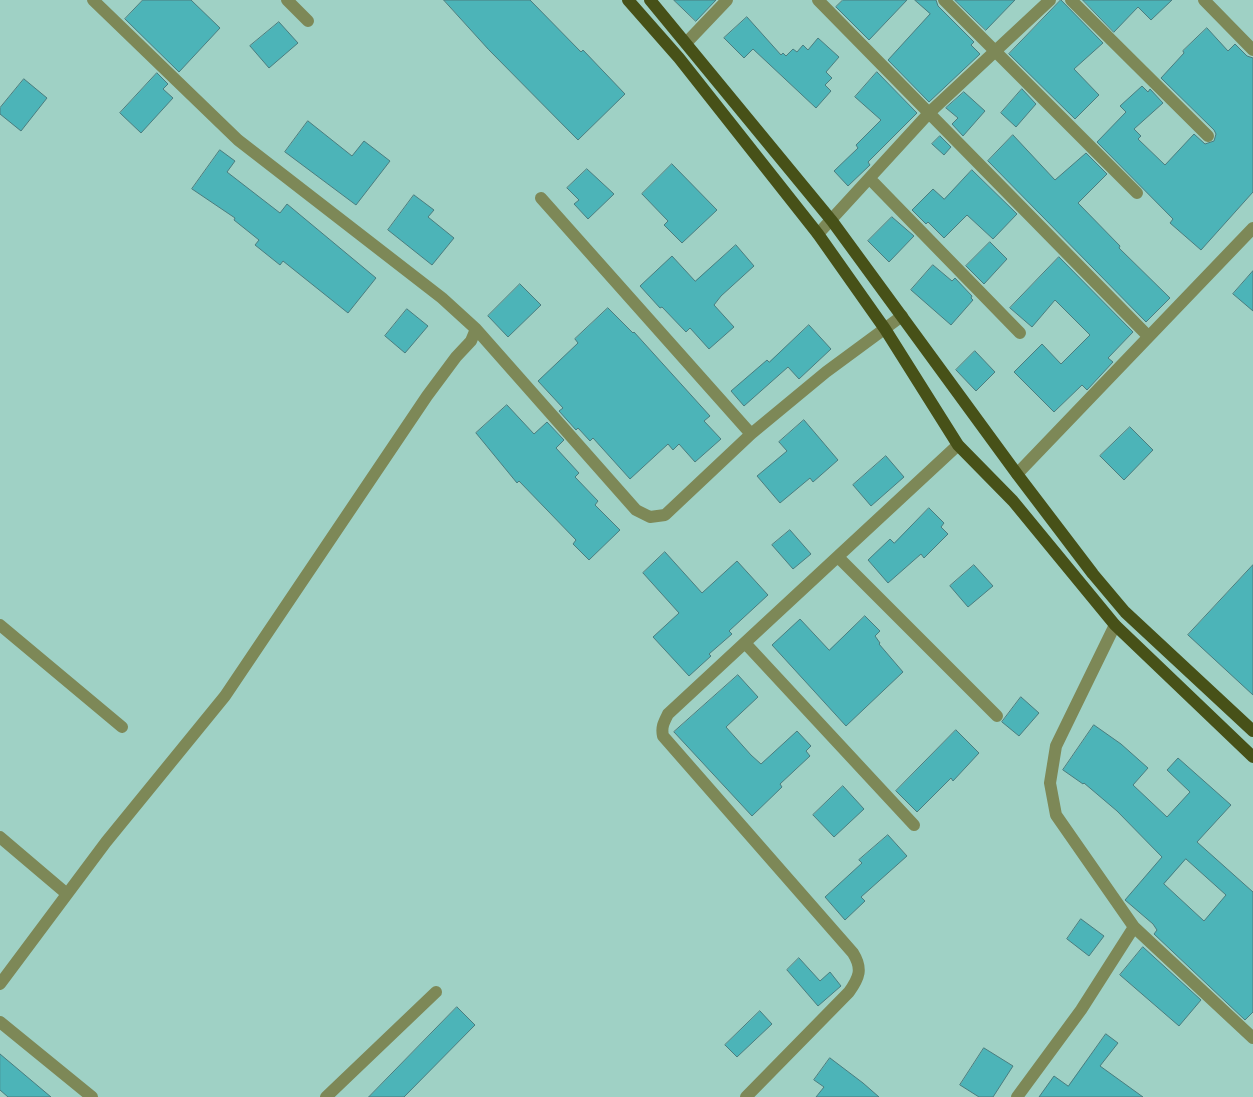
<!DOCTYPE html>
<style>
body{margin:0}
canvas{display:block;background:#9fd1c5}
</style>
<canvas width="1253" height="1097"></canvas>
<script>
const g = document.querySelector('canvas').getContext('2d');
g.lineJoin = 'round';
function fillPath(path, color) {
  g.fillStyle = color;
  g.fill(path, 'evenodd');
}
function stroke(path, color, width, dash) {
  g.strokeStyle = color;
  g.lineWidth = width;
  g.lineCap = dash ? 'butt' : 'round';
  g.setLineDash(dash || []);
  g.stroke(path);
}
const building = new Path2D(`
 M 143,0 L 191,0 L 220,28 L 179,72 L 125,19 Z
 M 444,0 L 530,0 L 581,52 L 583,50 L 625,94 L 578,140 L 489,50 Z
 M 674,0 L 716,0 L 696,21 Z
 M 843,0 L 907,0 L 869,40 L 836,7 Z
 M 915,0 L 936,0 L 938,6 L 974,42 L 971,45 L 980,54 L 929,102 L 888,60 L 930,14 Z
 M 955,0 L 1015,0 L 986,30 Z
 M 1061,0 L 1103,43 L 1074,69 L 1099,95 L 1075,119 L 1009,54 Z
 M 1083,0 L 1172,0 L 1151,20 L 1138,7 L 1114,32 Z
 M 747,17 L 781,55 L 783,53 L 786,56 L 793,49 L 797,52 L 803,45 L 808,50 L 818,38 L 839,57 L 826,72 L 832,78 L 825,85 L 831,91 L 816,108 L 753,49 L 744,58 L 724,38 Z
 M 279,22 L 298,43 L 269,68 L 250,46 Z
 M 1207,28 L 1228,51 L 1235,44 L 1247,56 L 1253,58 L 1253,192 L 1201,250 L 1170,223 L 1173,219 L 1097,142 L 1126,112 L 1120,106 L 1142,86 L 1148,92 L 1150,89 L 1163,103 L 1134,129 L 1141,136 L 1138,139 L 1165,165 L 1194,134 L 1205,144 L 1214,141 L 1216,134 L 1214,130 L 1161,78 L 1184,53 L 1183,51 Z
 M 877,72 L 917,113 L 868,162 L 870,165 L 848,186 L 834,171 L 858,148 L 856,145 L 881,120 L 855,97 Z
 M 157,73 L 168,84 L 163,89 L 173,98 L 141,133 L 120,113 Z
 M 24,79 L 47,98 L 21,131 L 0,114 L 0,108 Z
 M 1022,89 L 1036,104 L 1016,127 L 1001,113 Z
 M 964,92 L 985,111 L 963,136 L 952,124 L 958,118 L 946,108 Z
 M 308,121 L 352,156 L 364,141 L 390,161 L 356,205 L 285,152 Z
 M 1013,135 L 1055,180 L 1086,153 L 1107,174 L 1078,203 L 1120,246 L 1119,248 L 1170,298 L 1146,322 L 988,161 Z
 M 940,136 L 951,147 L 944,155 L 932,144 Z
 M 220,150 L 235,161 L 227,172 L 280,213 L 287,204 L 376,278 L 348,313 L 283,261 L 280,265 L 255,245 L 259,240 L 234,220 L 235,218 L 192,189 Z
 M 672,164 L 717,210 L 682,243 L 664,225 L 668,221 L 642,194 Z
 M 587,169 L 614,194 L 588,219 L 574,204 L 579,200 L 567,188 Z
 M 972,170 L 1017,214 L 993,239 L 967,215 L 944,238 L 928,222 L 926,224 L 912,210 L 933,189 L 944,199 Z
 M 414,195 L 434,210 L 428,217 L 454,238 L 432,265 L 388,230 Z
 M 892,217 L 914,236 L 889,262 L 868,241 Z
 M 990,242 L 1007,259 L 984,284 L 966,266 Z
 M 736,245 L 754,266 L 721,296 L 714,305 L 734,327 L 709,349 L 690,328 L 686,332 L 662,307 L 660,308 L 640,286 L 672,256 L 695,281 Z
 M 1059,257 L 1133,332 L 1108,358 L 1113,362 L 1087,390 L 1082,385 L 1054,412 L 1014,372 L 1042,344 L 1061,364 L 1090,335 L 1055,300 L 1032,327 L 1010,308 Z
 M 933,265 L 952,281 L 955,278 L 972,296 L 971,298 L 973,300 L 951,325 L 911,290 Z
 M 1253,271 L 1253,311 L 1233,294 Z
 M 520,284 L 541,305 L 508,337 L 488,316 Z
 M 608,308 L 633,333 L 634,332 L 710,416 L 704,421 L 721,439 L 695,462 L 679,444 L 673,450 L 668,444 L 630,479 L 593,438 L 590,441 L 578,428 L 576,430 L 559,411 L 563,408 L 538,381 L 578,343 L 575,339 Z
 M 407,309 L 428,326 L 405,353 L 385,336 Z
 M 809,325 L 831,349 L 799,379 L 788,367 L 744,406 L 731,391 L 767,360 L 769,362 Z
 M 975,351 L 995,372 L 976,391 L 956,370 Z
 M 507,405 L 534,434 L 547,422 L 564,440 L 556,448 L 579,473 L 575,477 L 598,501 L 595,505 L 620,530 L 589,560 L 573,544 L 576,540 L 519,481 L 517,483 L 476,433 Z
 M 804,420 L 838,460 L 813,482 L 810,478 L 780,503 L 757,476 L 787,451 L 779,442 Z
 M 1130,427 L 1153,450 L 1124,480 L 1100,456 Z
 M 886,456 L 904,477 L 871,506 L 853,485 Z
 M 929,508 L 944,523 L 941,527 L 948,534 L 924,558 L 921,554 L 888,583 L 868,560 L 890,539 L 894,543 Z
 M 790,530 L 811,554 L 793,569 L 772,545 Z
 M 665,552 L 702,593 L 737,561 L 768,595 L 729,631 L 732,634 L 709,654 L 711,656 L 689,676 L 653,637 L 679,613 L 643,573 Z
 M 974,565 L 993,586 L 968,607 L 950,586 Z
 M 1253,565 L 1253,695 L 1188,635 Z
 M 865,616 L 880,631 L 875,636 L 880,643 L 879,644 L 903,672 L 846,726 L 772,645 L 800,619 L 829,650 Z
 M 738,675 L 758,697 L 726,727 L 751,755 L 761,764 L 797,731 L 811,746 L 806,751 L 810,756 L 780,784 L 782,787 L 752,816 L 674,732 Z
 M 1021,697 L 1039,713 L 1019,736 L 1002,722 Z
 M 1094,725 L 1121,744 L 1148,768 L 1133,785 L 1167,817 L 1190,792 L 1167,770 L 1178,758 L 1231,805 L 1197,842 L 1253,892 L 1253,1012 L 1245,1020 L 1154,934 L 1157,930 L 1153,924 L 1125,900 L 1162,857 L 1117,811 L 1084,783 L 1083,784 L 1063,770 ZM 1186,859 L 1226,895 L 1204,921 L 1164,884 Z
 M 956,730 L 979,753 L 953,781 L 951,778 L 917,812 L 896,791 Z
 M 843,786 L 864,809 L 834,837 L 813,815 Z
 M 888,835 L 907,856 L 861,897 L 865,901 L 845,920 L 825,897 L 862,863 L 859,860 Z
 M 1081,919 L 1104,936 L 1089,956 L 1067,939 Z
 M 1143,947 L 1201,1000 L 1179,1026 L 1120,975 Z
 M 799,958 L 820,981 L 830,972 L 841,986 L 818,1006 L 787,970 Z
 M 457,1007 L 475,1025 L 404,1097 L 369,1097 Z
 M 760,1011 L 772,1024 L 737,1057 L 725,1045 Z
 M 1106,1034 L 1118,1043 L 1100,1066 L 1143,1097 L 1039,1097 L 1054,1076 L 1068,1086 Z
 M 984,1048 L 1013,1066 L 993,1097 L 979,1097 L 960,1085 Z
 M 0,1054 L 51,1097 L 8,1097 L 0,1090 Z
 M 830,1058 L 863,1083 L 879,1097 L 816,1097 L 824,1087 L 814,1080 Z`);
fillPath(building, '#4cb4b8');
stroke(building, '#4a7d7f', 1);
stroke(new Path2D(`
 M 93,0 L 238,140 L 442,298 L 476,329 L 636,510 L 650,517 L 665,515 L 751,434 L 826,372 L 902,316
 M 287,0 L 308,21
 M 818,0 L 1148,336
 M 944,0 L 1137,193
 M 1071,0 L 1208,136
 M 1204,0 L 1253,50
 M 687,42 L 727,0
 M 870,179 L 1020,333
 M 541,198 L 751,434
 M 818,234 L 930,112 L 1050,0
 M 1017,474 L 1253,228
 M 838,557 L 997,716
 M 0,625 L 122,727
 M 1115,625 L 1056,746 L 1050,783 L 1056,815 L 1134,927 L 1253,1038
 M 745,643 L 914,825
 M 0,837 L 67,894
 M 0,984 L 106,842 L 225,696 L 427,396 L 456,357 L 471,341 L 476,329
 M 0,1022 L 92,1097
 M 326,1097 L 436,992
 M 746,1097 L 849,992 C 859,978 863,969 853,953 L 663,736 C 661,727 664,722 668,714 L 958,445
 M 1017,1097 L 1081,1010 L 1134,927`), '#7d8857', 12);
stroke(new Path2D(`
 M 628,0 L 679,58 L 818,234 L 885,329 L 958,445 L 1013,501 L 1115,625 L 1253,757
 M 650,0 L 832,221 L 1017,474 L 1093,574 L 1125,612 L 1253,731`), '#475118', 12);
</script>
